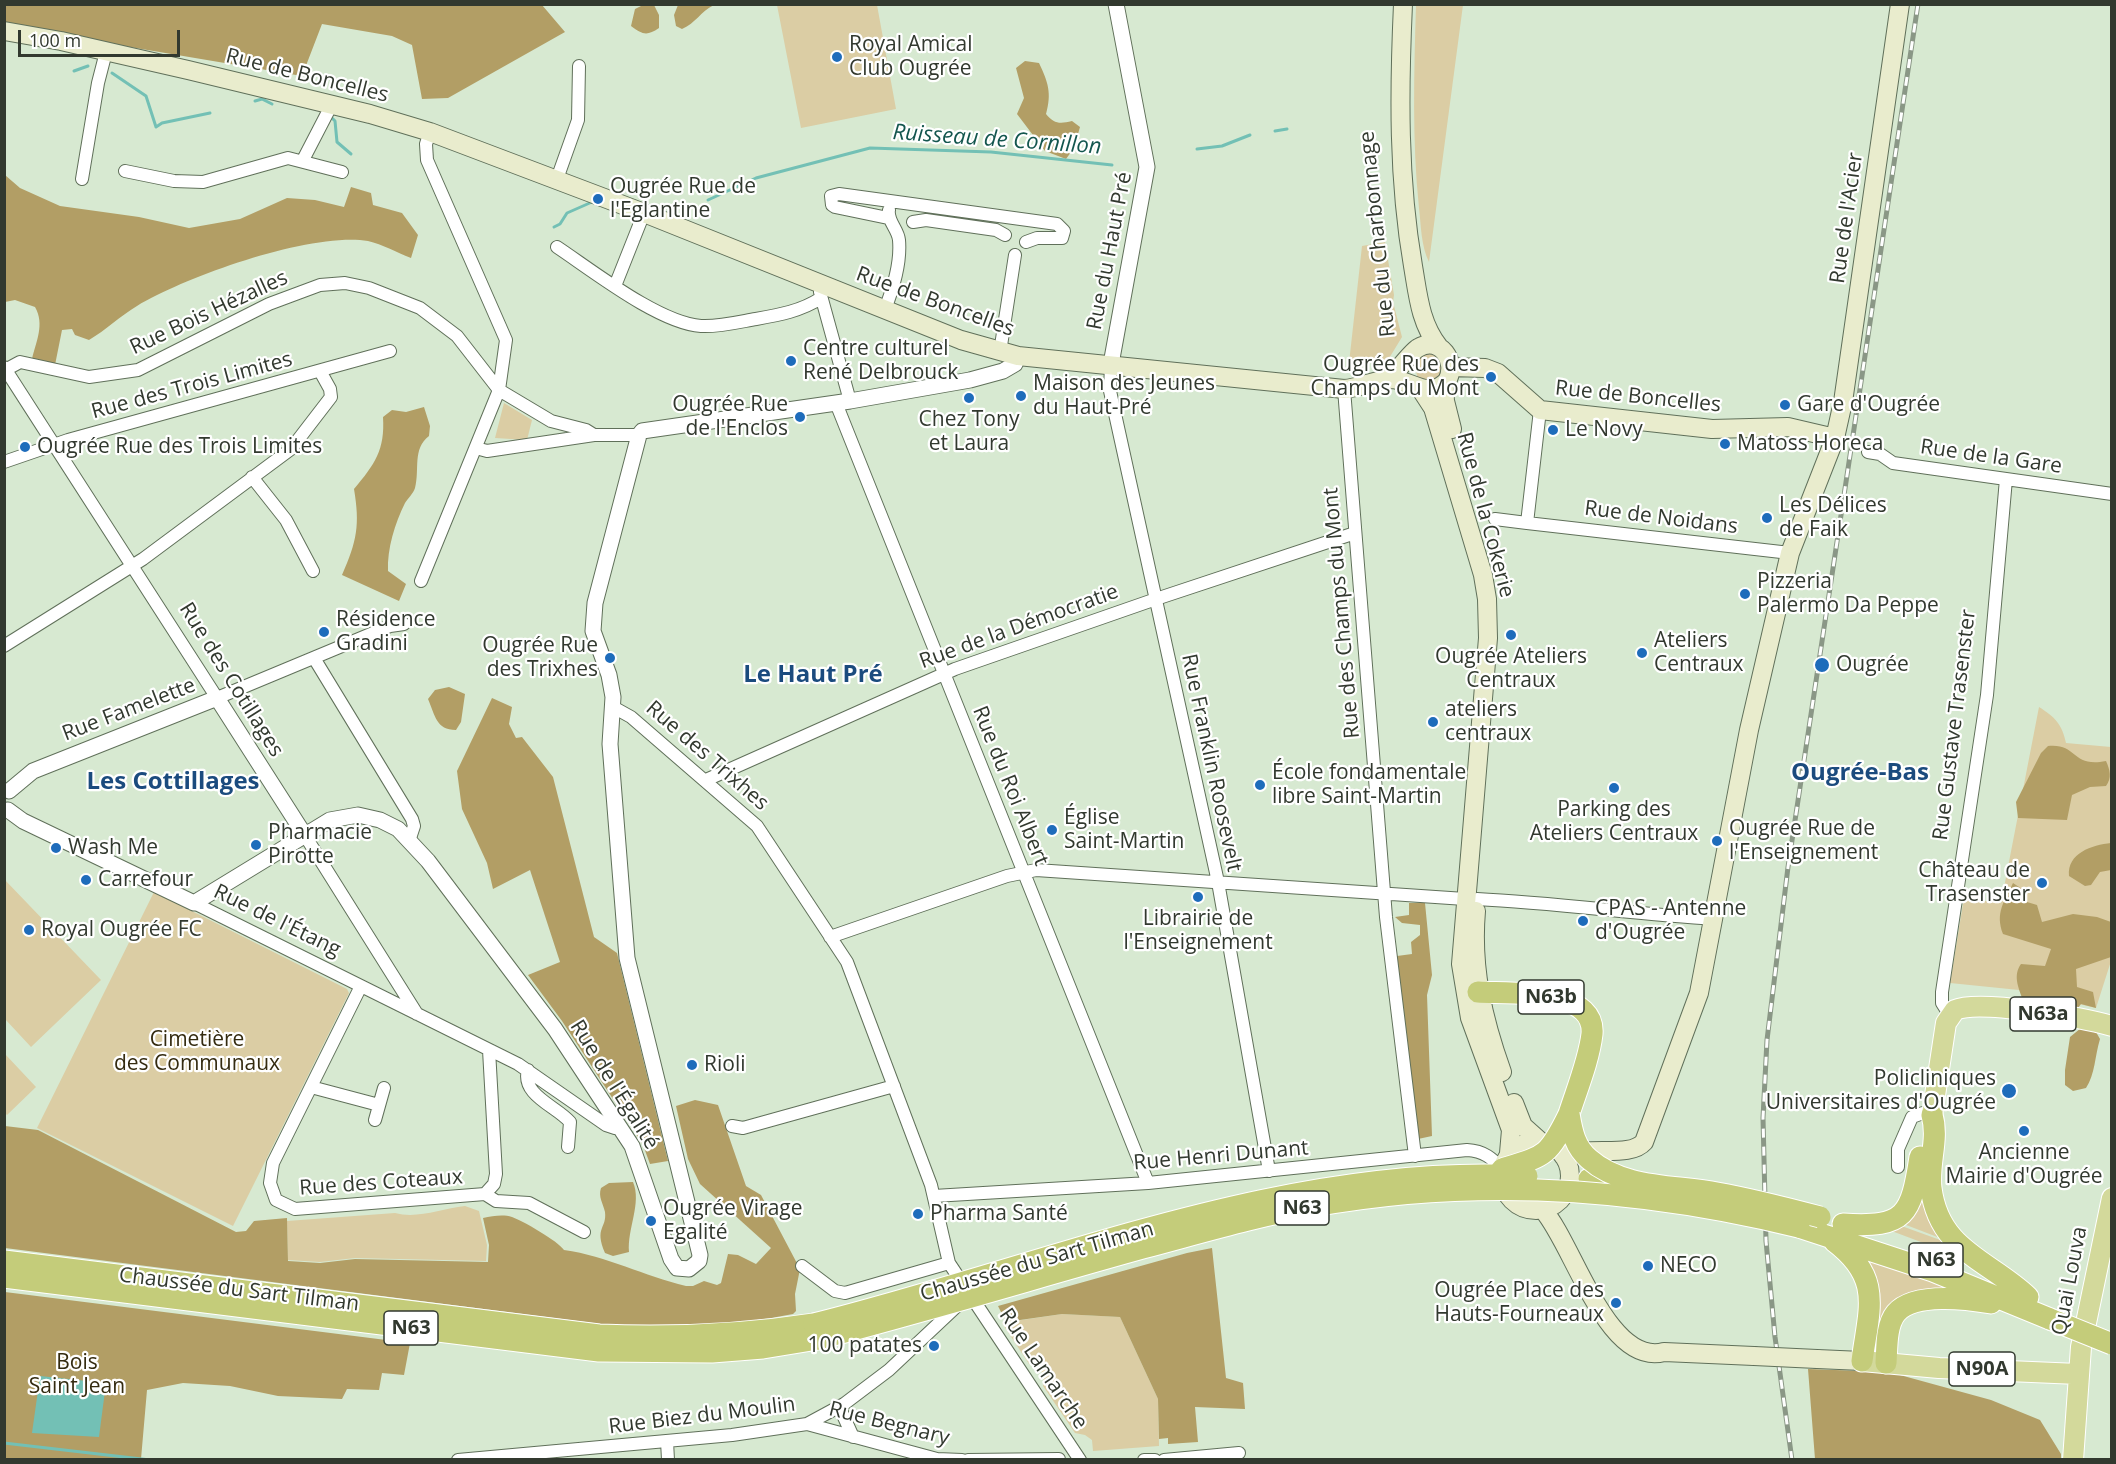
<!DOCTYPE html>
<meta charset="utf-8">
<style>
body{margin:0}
#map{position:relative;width:2116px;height:1464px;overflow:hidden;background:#d7e9d1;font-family:"Open Sans",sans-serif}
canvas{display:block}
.frame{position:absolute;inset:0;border:6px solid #32392f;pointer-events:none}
.scale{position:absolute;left:18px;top:30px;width:162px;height:27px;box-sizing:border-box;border:3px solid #32392f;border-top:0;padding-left:8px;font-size:18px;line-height:21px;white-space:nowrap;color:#32392f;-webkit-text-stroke:4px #fff;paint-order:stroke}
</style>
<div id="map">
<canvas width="2116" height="1464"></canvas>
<div class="frame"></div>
<div class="scale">100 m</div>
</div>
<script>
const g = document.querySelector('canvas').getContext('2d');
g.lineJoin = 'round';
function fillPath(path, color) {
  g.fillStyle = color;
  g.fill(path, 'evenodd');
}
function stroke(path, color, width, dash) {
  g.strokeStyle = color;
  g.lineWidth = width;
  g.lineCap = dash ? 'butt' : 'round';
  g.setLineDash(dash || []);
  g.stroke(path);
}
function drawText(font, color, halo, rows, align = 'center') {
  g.font = font + ' "Open Sans",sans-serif';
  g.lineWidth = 4.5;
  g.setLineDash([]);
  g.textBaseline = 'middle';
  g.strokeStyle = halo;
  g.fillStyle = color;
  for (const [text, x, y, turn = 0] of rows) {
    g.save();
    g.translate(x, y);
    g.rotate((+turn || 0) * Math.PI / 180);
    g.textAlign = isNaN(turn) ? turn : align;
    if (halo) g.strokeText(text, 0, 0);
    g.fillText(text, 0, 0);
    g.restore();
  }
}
fillPath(new Path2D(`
 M 777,5 L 877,5 L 896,109 L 801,128 Z
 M 1416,5 L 1463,5 L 1429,262 C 1421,246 1421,225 1419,208 C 1412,140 1414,73 1416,5 Z
 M 1385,242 L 1394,295 L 1393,302 L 1402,337 L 1388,360 L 1382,364 L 1367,359 L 1349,363 L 1362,246 Z
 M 1424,354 L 1433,354 L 1441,359 L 1443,373 L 1432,383 L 1418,379 L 1414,364 Z
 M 504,403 L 532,420 L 527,440 L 495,438 Z
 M 2039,707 C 2055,717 2062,724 2066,743 L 2111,747 L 2111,961 L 2096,1008 L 2019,990 L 1950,983 L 1964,898 L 2001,903 Z
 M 4,879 L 101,980 L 31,1047 L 5,1019 Z
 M 154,892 L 347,989 L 349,993 L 233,1226 L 37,1128 Z
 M 5,1054 L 36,1087 L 7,1115 L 4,1112 Z
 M 1919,1189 L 1940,1238 L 1901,1223 Z
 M 465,1206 L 479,1211 L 487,1245 L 486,1261 L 355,1258 L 320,1262 L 288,1260 L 287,1221 L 395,1213 C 417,1219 441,1209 465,1206 Z
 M 1896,1224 L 1943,1241 L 1958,1256 L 1889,1230 Z
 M 1864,1256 L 1954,1291 L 1924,1296 L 1877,1347 L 1878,1318 Z
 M 1062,1314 L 1120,1317 L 1158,1399 L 1159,1446 L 1093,1451 L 1092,1440 L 1085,1435 L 1075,1433 L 1043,1386 L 1044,1377 L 1040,1369 L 1029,1364 L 1002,1323 Z`), '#dbcda4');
fillPath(new Path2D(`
 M 645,4 L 654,5 L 659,15 L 659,28 C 647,36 643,35 631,26 L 635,9 Z
 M 4,5 L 542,5 L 565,32 L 448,98 L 422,99 L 412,45 L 392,36 L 322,24 L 302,76 L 5,26 Z
 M 678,5 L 678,4 L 714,5 C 700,12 696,23 682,29 L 676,26 L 674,15 Z
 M 1025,61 L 1039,63 C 1048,82 1052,93 1046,114 C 1054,124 1060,124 1072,121 L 1080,127 L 1074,148 L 1066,159 L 1045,151 L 1017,114 L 1024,98 L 1016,68 Z
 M 5,175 L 20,188 L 60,206 L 139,217 L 189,228 L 240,219 L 287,198 L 315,200 L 344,207 L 351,187 L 371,193 L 373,205 L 402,213 L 418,235 L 411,258 C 398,253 382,244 368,241 C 311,232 187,276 137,306 C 120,316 106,330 89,340 L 75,335 L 72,329 L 62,330 L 55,365 L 32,359 C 36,342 45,324 35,307 L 15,300 L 5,302 Z
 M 424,407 L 430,426 L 429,436 C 412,449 420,469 415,488 C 413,494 408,498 405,503 C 395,523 387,549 388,571 L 406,584 L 399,601 L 342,575 C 357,541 360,525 354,489 C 375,464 385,450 383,417 L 392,410 L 406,412 Z
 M 449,687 L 465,694 L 461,722 L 456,730 C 436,730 435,715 428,699 L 435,690 Z
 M 492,698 L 512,707 L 509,724 L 516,738 L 522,737 L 553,777 L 594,937 L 617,953 L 668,1161 L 650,1164 L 643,1145 L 562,1021 L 528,975 L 560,962 L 530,870 L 493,889 L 487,863 L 462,809 L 457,771 Z
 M 2048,746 C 2078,743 2071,768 2106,761 C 2110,770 2112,778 2106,786 L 2090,787 L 2072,795 L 2067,820 L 2018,818 L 2016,802 L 2041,753 Z
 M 2111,843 L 2111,870 L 2100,872 L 2091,885 L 2085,886 L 2069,876 C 2067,853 2092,845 2111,843 Z
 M 2013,883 L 2022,889 L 2027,902 L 2037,905 L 2042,922 L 2073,914 L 2097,917 L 2111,922 L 2111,957 L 2076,969 L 2077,987 L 2093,992 L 2096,1008 L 2081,1004 L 2078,1008 L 2023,1000 C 2018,987 2013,975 2021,964 L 2045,966 L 2051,949 L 2003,934 C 1995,913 2004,902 2013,883 Z
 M 1409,903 L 1425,903 L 1432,975 L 1427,995 L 1432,1136 L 1418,1139 L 1397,956 L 1412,954 L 1411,942 L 1420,935 L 1420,925 L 1402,923 L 1395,917 L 1409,915 Z
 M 2081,1028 L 2096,1032 L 2100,1039 C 2095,1055 2095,1075 2086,1088 L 2073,1091 L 2065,1085 L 2065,1070 L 2070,1037 Z
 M 695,1100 L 718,1105 L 746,1186 L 761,1195 L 800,1269 L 795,1294 L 796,1311 L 793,1314 C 735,1326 677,1326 617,1326 L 5,1248 L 5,1126 L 38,1130 L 236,1232 L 246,1231 L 254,1221 L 287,1218 L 288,1261 L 320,1263 L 355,1259 L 488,1262 L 489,1245 L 483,1218 C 493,1216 503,1214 512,1217 C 523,1221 558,1241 564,1250 C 607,1256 644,1276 686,1286 L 693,1286 L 704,1281 L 717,1285 L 721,1283 L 728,1254 L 738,1255 L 756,1264 L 771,1248 L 700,1184 L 688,1159 L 676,1106 Z
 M 633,1182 C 642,1203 627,1229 629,1252 L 613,1256 L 605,1253 C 594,1227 607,1229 605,1212 C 603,1203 598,1197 601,1188 L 609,1183 Z
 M 1212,1248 L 1226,1378 L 1243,1383 L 1245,1409 L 1195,1407 L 1198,1442 L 1168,1444 L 1168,1438 L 1159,1439 L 1158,1399 L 1120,1317 L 1062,1314 L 1006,1322 L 998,1306 L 1187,1253 Z
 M 5,1292 L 410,1343 L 404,1375 L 382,1373 L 379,1390 L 347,1389 L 342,1399 L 278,1396 L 230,1386 L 183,1383 L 147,1390 L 141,1459 L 5,1460 Z
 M 1808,1369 L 1889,1372 L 1991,1400 L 2040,1420 L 2061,1454 L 2061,1459 L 1815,1459 Z`), '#b29e65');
fillPath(new Path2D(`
 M 40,1376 L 106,1383 L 99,1437 L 32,1433 Z`), '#73c0b5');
stroke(new Path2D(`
 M 74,71 L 88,66
 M 112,73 L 146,96 L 156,127 L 162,123 L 210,113
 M 255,101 L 262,99 L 272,104
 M 332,118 L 335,121 L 337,142 L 351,154
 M 1275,131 L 1287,129
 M 1197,149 L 1222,146 L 1250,135
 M 708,200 L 756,178 L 870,148 L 991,152 L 1112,165
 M 554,227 L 560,224 L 567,213 L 592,202
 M 4,1443 L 150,1460`), '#73c0b5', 3);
const minor = new Path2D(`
 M 303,160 L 332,104
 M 125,171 L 174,181 L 203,182 L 288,158 L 342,172
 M 82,179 L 98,83 L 106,52
 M 557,179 L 578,120 L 579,66
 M 888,218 L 835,207 L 832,205 L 831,196 L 839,194 L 1057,224 L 1064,231 L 1062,238 L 1037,238 L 1026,242
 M 913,222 L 926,220 L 996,230 L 1005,235
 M 557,247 C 593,271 659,323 701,326 C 719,327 739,322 756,319 C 779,315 801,311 821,298
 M 615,286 L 644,213
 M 820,292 L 850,401
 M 885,309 C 893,289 901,262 899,240 C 898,229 887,221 889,210
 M 1000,352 L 1015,255
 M 1111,364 L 1110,391 L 1218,882 L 1269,1171
 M 4,367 L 217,698 L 390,626 L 404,624
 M 7,369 L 20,362 L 89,377 L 138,370 L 269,304 L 320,285 L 345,283 L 369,288 L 420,308 L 457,336 L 499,390 L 551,421 L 586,430 L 594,435
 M 1344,389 L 1386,917 L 1415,1156
 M 836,403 L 1148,1183
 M 1540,410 L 1527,523 L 1790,553
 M 476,448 L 487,451 L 594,435 L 639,435
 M 1868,452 L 1880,454 L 1893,463 L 2112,494
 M 4,462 L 68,440 L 390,351
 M 252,477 L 286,520 L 313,571
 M 1495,519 L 1527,523
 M 421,581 L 499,390 L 506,340 L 427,160 L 426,144 L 430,132
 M 4,646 L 143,559 L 291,449 L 331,397 L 330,389 L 320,371
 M 314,658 L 412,819 L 414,826 L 410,838
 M 613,707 L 631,717 L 757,826 L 847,962 L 931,1185 L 949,1263 L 1080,1460
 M 706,780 L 955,669 L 1156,599 L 1355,533
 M 304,834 L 417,1014
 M 1477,899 C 1557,903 1635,914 1715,919
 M 194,903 L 518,1064 L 606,1125 L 615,1128 L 618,1126
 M 830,937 L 1007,876 L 1036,870 L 1465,899
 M 361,986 L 273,1163 L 270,1183 L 276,1200 L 295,1209 L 485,1194 L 496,1201 L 529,1203 L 584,1232
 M 1949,1014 L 1942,1003 L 1942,992 L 1987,695 L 2006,479
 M 528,1070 C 521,1095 556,1106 570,1122 L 568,1147
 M 311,1087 L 379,1105
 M 375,1120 L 384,1088
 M 732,1126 L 743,1128 L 894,1086
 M 1898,1167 L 1898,1149 L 1912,1117 L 1923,1113 L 1932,1115
 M 485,1194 L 494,1184 L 496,1174 L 489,1050
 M 934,1196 L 1148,1183 L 1467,1150 C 1484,1151 1492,1158 1503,1170
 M 802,1266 L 835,1291 L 845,1293 L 949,1263
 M 839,1406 L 853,1437
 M 807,1424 L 937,1459 L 962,1460
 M 667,1441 L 668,1460
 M 458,1460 L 732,1435 L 807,1424 L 844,1404 L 889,1370 L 956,1307
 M 968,1460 L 1059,1459
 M 1144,1460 L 1155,1460
 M 1164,1460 L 1239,1453`);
const tertiary = new Path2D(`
 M 1111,364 L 1147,167 L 1116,4
 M 9,791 L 33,771 L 217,698 L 304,834
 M 8,810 L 23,821 L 194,903 L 330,820 L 358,815 L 380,820 L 398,829 L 428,861 L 555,1029 L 632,1146 L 671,1259 L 677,1268 L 689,1269 L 699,1261 L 700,1255 L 627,958 L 610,744 L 613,697 L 609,675 L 593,631 L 595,603 L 639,435 L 642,431 L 850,401 L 970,380 L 1003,371 L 1015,364 L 1018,356`);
const secondary = new Path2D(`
 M 1403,4 C 1399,92 1398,179 1413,266 C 1418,295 1420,323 1439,347
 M 4,31 L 61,41 L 188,70 L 370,114 L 430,132 L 644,213 L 961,340 L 1018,356 L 1344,389 C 1359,388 1375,380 1390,379 C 1411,379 1428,401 1447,381 C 1458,362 1440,335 1418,348 C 1412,351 1396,373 1389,379
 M 1451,367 L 1485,368 L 1498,373 L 1540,410 L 1712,429 L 1788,427 L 1835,438
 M 1444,384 L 1445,401 L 1452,429
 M 1420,388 L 1433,408 L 1483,575 L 1487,599 L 1488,638 L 1461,964 L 1470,1018 L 1511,1130 L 1509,1153
 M 1476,911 C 1471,968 1483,1019 1502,1072
 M 1514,1103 L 1523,1126 L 1542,1143
 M1502 1176a34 34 0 1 1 68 0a34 34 0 1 1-68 0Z
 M 1564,1157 C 1587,1144 1629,1159 1644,1142 L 1699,993 L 1749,730 L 1790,553 L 1835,438 L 1843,402 L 1900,4
 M 1543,1210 C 1573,1243 1607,1367 1664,1352 L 1754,1356
 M 1817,1359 L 1862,1361`);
const primary = new Path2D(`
 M 1932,1115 L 1946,1023 L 1955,1010 C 1979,999 2084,1018 2112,1026
 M 1862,1361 L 1939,1368 L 2078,1374
 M 2073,1460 L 2081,1347 L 2112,1198`);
const trunk = new Path2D(`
 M 1478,992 C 1508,994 1596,987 1592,1034 C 1589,1060 1577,1089 1569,1114
 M 1932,1115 C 1939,1139 1928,1163 1931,1188 C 1939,1251 1989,1260 2028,1297
 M 1589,1179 L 1625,1180
 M 1843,1224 C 1906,1228 1911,1215 1920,1157
 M 1799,1227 L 1933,1271 L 2050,1319
 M 1834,1241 C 1883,1278 1869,1308 1862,1361
 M 4,1261 L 599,1335 C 672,1338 742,1335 814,1324
 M 4,1277 L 599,1351 L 712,1352 L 763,1348 L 818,1339
 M 1886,1363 C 1887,1348 1886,1325 1896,1313 C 1914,1292 1967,1299 1991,1303`);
stroke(minor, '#60705a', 14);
stroke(tertiary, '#60705a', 17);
stroke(secondary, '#60705a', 20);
stroke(primary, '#fff', 22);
stroke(trunk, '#fff', 23);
stroke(minor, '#fff', 12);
stroke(tertiary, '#fff', 15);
stroke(secondary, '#e9eccd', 18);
stroke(primary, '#d3d99b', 20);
stroke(trunk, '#c4cc7a', 21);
const rail = new Path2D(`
 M 1792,1460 L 1775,1337 L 1766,1241 L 1763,1118 L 1767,1040 L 1788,867 L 1918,4`);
stroke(rail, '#8a9786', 5);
stroke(rail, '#fff', 3, [9]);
const secondaryBridge = new Path2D(`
 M 1754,1356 L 1817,1359`);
const trunkBridge = new Path2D(`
 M 1569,1114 C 1572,1132 1575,1147 1589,1159 C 1623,1189 1675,1185 1717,1193 C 1751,1199 1786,1208 1820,1217
 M 1502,1169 C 1545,1156 1548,1157 1569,1114
 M 2050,1319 L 2112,1344
 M 814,1324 C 1047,1266 1283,1163 1527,1176
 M 818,1339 C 927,1311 1035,1278 1143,1248 C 1200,1233 1256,1216 1314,1206 C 1475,1177 1640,1188 1799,1227`);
stroke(secondaryBridge, '#60705a', 20, []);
stroke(trunkBridge, '#fff', 23, []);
stroke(secondaryBridge, '#e9eccd', 18);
stroke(trunkBridge, '#c4cc7a', 21);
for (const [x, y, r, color] of [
 [837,57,6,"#1e6cbb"],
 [598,199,6,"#1e6cbb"],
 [791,361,6,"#1e6cbb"],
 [1491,377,6,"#1e6cbb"],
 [1021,396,6,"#1e6cbb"],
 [969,398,6,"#1e6cbb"],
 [1785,405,6,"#1e6cbb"],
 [800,417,6,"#1e6cbb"],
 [1553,430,6,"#1e6cbb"],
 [1725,444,6,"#1e6cbb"],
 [25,447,6,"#1e6cbb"],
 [1767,518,6,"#1e6cbb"],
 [1745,594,6,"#1e6cbb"],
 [324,632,6,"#1e6cbb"],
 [1511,635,6,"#1e6cbb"],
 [1642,653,6,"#1e6cbb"],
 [610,658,6,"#1e6cbb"],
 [1822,665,8,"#1e6cbb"],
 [1433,722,6,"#1e6cbb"],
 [1260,785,6,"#1e6cbb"],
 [1614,788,6,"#1e6cbb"],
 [1052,830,6,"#1e6cbb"],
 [1717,841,6,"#1e6cbb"],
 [256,845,6,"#1e6cbb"],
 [56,848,6,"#1e6cbb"],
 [86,880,6,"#1e6cbb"],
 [2042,883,6,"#1e6cbb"],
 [1198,897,6,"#1e6cbb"],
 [1583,921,6,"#1e6cbb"],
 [29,930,6,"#1e6cbb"],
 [692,1065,6,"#1e6cbb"],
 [2009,1091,8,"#1e6cbb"],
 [2024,1131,6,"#1e6cbb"],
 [918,1214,6,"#1e6cbb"],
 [651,1221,6,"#1e6cbb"],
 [1648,1266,6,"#1e6cbb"],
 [1616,1303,6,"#1e6cbb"],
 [934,1346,6,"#1e6cbb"]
]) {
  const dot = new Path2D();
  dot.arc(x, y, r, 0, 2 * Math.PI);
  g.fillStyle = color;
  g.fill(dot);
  stroke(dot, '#fff', 2);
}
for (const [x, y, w] of [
 [1551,997,66],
 [2043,1014,66],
 [1302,1208,54],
 [1936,1260,54],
 [411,1328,54],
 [1982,1369,66]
]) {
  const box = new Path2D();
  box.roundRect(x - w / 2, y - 17, w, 34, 4.5);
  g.fillStyle = '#fff';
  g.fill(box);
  stroke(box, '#32392f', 1.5);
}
drawText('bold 20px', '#32392f', null, [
 ["N63b",1551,997],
 ["N63a",2043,1014],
 ["N63",1302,1208],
 ["N63",1936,1260],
 ["N63",411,1328],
 ["N90A",1982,1369]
]);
drawText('21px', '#32392f', '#fff', [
 ["Royal Amical",849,45],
 ["Club Ougrée",849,69],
 ["Ougrée Rue de",610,187],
 ["l'Eglantine",610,211],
 ["Centre culturel",803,349],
 ["René Delbrouck",803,373],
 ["Ougrée Rue des",1479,365,"right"],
 ["Champs du Mont",1479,389,"right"],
 ["Maison des Jeunes",1033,384],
 ["du Haut-Pré",1033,408],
 ["Ougrée Rue",788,405,"right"],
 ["de l'Enclos",788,429,"right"],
 ["Gare d'Ougrée",1797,405],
 ["Chez Tony",969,420,"center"],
 ["et Laura",969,444,"center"],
 ["Le Novy",1565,430],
 ["Matoss Horeca",1737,444],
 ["Ougrée Rue des Trois Limites",37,447],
 ["Les Délices",1779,506],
 ["de Faik",1779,530],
 ["Pizzeria",1757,582],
 ["Palermo Da Peppe",1757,606],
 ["Résidence",336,620],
 ["Gradini",336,644],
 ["Ateliers",1654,641],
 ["Centraux",1654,665],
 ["Ougrée Rue",598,646,"right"],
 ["des Trixhes",598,670,"right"],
 ["Ougrée Ateliers",1511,657,"center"],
 ["Centraux",1511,681,"center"],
 ["Ougrée",1836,665],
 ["ateliers",1445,710],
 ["centraux",1445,734],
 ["École fondamentale",1272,773],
 ["libre Saint-Martin",1272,797],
 ["Parking des",1614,810,"center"],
 ["Ateliers Centraux",1614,834,"center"],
 ["Église",1064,818],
 ["Saint-Martin",1064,842],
 ["Ougrée Rue de",1729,829],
 ["l'Enseignement",1729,853],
 ["Pharmacie",268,833],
 ["Pirotte",268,857],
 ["Wash Me",68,848],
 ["Château de",2030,871,"right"],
 ["Trasenster",2030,895,"right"],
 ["Carrefour",98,880],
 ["CPAS - Antenne",1595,909],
 ["d'Ougrée",1595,933],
 ["Librairie de",1198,919,"center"],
 ["l'Enseignement",1198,943,"center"],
 ["Royal Ougrée FC",41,930],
 ["Rioli",704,1065],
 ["Policliniques",1996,1079,"right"],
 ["Universitaires d'Ougrée",1996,1103,"right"],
 ["Ancienne",2024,1153,"center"],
 ["Mairie d'Ougrée",2024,1177,"center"],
 ["Ougrée Virage",663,1209],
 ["Egalité",663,1233],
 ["Pharma Santé",930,1214],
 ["NECO",1660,1266],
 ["Ougrée Place des",1604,1291,"right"],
 ["Hauts-Fourneaux",1604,1315,"right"],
 ["100 patates",922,1346,"right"]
], 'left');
drawText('21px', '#32392f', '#fff', [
 ["Rue de Boncelles",307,76,14],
 ["Rue de l'Acier",1847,218,-82],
 ["Rue du Charbonnage",1378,234,-96],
 ["Rue du Haut Pré",1110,251,-79],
 ["Rue de Boncelles",935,302,20],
 ["Rue Bois Hézalles",209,313,-25],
 ["Rue des Trois Limites",192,386,-15],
 ["Rue de Boncelles",1638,397,6],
 ["Rue de la Gare",1991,457,8],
 ["Rue de la Cokerie",1485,515,75],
 ["Rue de Noidans",1661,518,7],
 ["Rue des Champs du Mont",1342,613,-95],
 ["Rue de la Démocratie",1019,627,-20],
 ["Rue des Cotillages",231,680,58],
 ["Rue Famelette",129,710,-21],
 ["Rue Gustave Trasenster",1955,725,-83],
 ["Rue des Trixhes",707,756,41],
 ["Rue Franklin Roosevelt",1211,763,78],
 ["Rue du Roi Albert",1010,786,68],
 ["Rue de l'Étang",277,921,26],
 ["Rue de l'Égalité",614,1085,58],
 ["Rue Henri Dunant",1221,1156,-5],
 ["Rue des Coteaux",381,1183,-4],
 ["Chaussée du Sart Tilman",1037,1262,-16],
 ["Quai Louva",2070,1281,-79],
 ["Chaussée du Sart Tilman",239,1290,7],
 ["Rue Lamarche",1043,1369,56],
 ["Rue Biez du Moulin",702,1416,-7],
 ["Rue Begnary",889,1424,14]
]);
drawText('21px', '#342b10', '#fff', [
 ["Cimetière",197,1040],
 ["des Communaux",197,1064],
 ["Bois",77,1363],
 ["Saint Jean",77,1387]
]);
drawText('italic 22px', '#13564e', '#fff', [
 ["Ruisseau de Cornillon",997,140,4]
]);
drawText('bold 24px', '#1b4b7e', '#fff', [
 ["Le Haut Pré",813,675],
 ["Ougrée-Bas",1860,773],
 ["Les Cottillages",173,782]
]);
</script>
